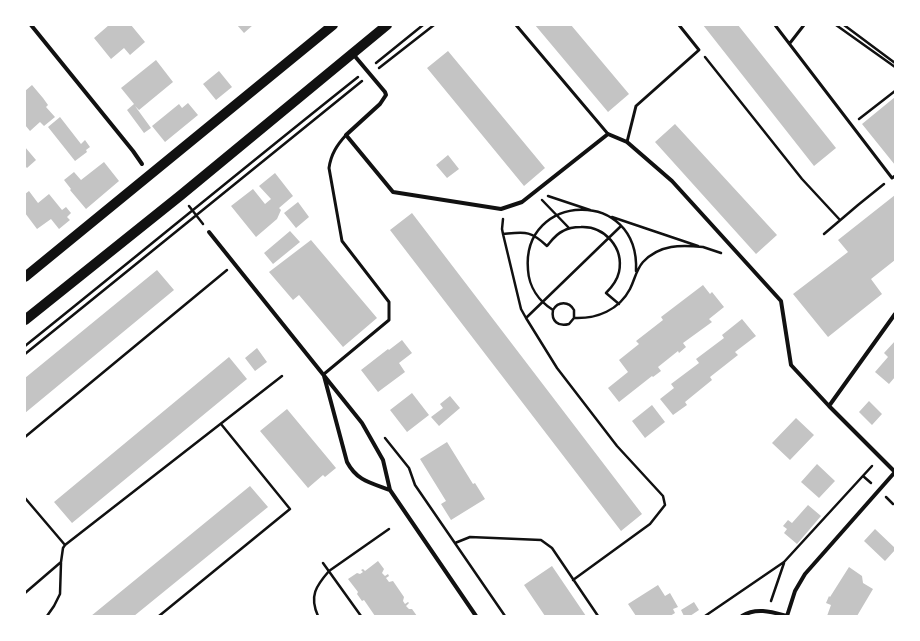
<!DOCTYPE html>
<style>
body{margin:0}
#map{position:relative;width:920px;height:641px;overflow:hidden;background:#fff;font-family:"PT Sans Narrow",sans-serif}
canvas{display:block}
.frame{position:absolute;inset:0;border:26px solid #fff;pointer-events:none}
</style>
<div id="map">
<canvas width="920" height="641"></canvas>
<div class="frame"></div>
</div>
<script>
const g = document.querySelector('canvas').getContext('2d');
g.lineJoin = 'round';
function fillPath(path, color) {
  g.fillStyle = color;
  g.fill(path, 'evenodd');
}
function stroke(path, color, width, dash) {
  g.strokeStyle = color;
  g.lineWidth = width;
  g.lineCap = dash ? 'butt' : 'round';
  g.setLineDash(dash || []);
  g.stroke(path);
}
fillPath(new Path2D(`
 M 109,25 L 131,25 L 145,42 L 130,55 L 124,48 L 111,59 L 94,38 Z
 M 237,25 L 253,25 L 244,33 Z
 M 535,25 L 571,25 L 629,94 L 608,112 Z
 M 703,25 L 738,25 L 836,148 L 814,166 Z
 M 448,51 L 545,168 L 524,186 L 427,68 Z
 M 156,60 L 173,82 L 139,110 L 135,106 L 151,128 L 144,133 L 127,110 L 134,104 L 121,88 Z
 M 219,71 L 232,87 L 216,100 L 203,84 Z
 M 32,85 L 43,98 L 48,105 L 46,107 L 55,117 L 44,126 L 40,122 L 30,131 L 25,125 L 25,91 Z
 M 895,97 L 895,165 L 862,124 Z
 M 188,103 L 198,115 L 165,142 L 152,126 L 179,104 L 182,108 Z
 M 60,117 L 81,144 L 85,140 L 90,147 L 86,150 L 87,152 L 75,161 L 48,127 Z
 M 675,124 L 777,235 L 756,254 L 655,142 Z
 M 25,147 L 36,160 L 27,168 L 25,166 Z
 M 448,155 L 459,169 L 447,178 L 436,165 Z
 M 104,162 L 119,181 L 86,209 L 70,190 L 71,189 L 64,180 L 74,172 L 81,180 Z
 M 275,173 L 293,196 L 279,208 L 281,210 L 277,219 L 256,237 L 231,206 L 253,189 L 265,204 L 271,199 L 259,186 Z
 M 29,191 L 38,203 L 49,194 L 62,210 L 66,207 L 71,213 L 67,217 L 70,220 L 59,229 L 51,219 L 37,229 L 25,213 L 25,194 Z
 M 895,195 L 895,260 L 871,279 L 882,294 L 828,337 L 793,294 L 848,252 L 838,240 Z
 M 298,202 L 309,217 L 296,228 L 284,213 Z
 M 412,213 L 642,514 L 621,531 L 390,230 Z
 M 290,231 L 300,242 L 273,264 L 264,253 Z
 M 311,240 L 377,318 L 343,347 L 299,295 L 293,300 L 269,272 Z
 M 157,270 L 174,290 L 25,413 L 25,378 Z
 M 703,285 L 710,294 L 712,292 L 724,307 L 709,319 L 712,322 L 683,343 L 686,347 L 679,353 L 678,351 L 658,367 L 661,371 L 653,377 L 652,376 L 619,402 L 608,388 L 628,372 L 619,360 L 639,344 L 636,341 L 663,320 L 661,317 Z
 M 742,319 L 756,336 L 735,352 L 738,355 L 710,377 L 712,380 L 685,402 L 687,405 L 673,415 L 660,399 L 674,388 L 671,384 L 699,363 L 696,359 L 724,338 L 722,335 Z
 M 402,340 L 412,353 L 399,363 L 405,372 L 378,392 L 361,370 L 388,349 L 389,350 Z
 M 895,341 L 895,377 L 889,384 L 875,372 L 888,357 L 884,353 Z
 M 257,348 L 267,362 L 255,371 L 245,358 Z
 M 229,357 L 247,379 L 72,523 L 54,502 Z
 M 412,393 L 429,415 L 407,432 L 390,410 Z
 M 450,396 L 460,408 L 439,426 L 431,417 L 443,408 L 440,404 Z
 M 869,401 L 882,414 L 872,425 L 859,412 Z
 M 652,405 L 665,422 L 645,438 L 632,421 Z
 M 287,409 L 336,468 L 325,477 L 323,475 L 308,488 L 260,431 Z
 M 796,418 L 814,435 L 790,460 L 772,443 Z
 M 447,442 L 473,484 L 475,483 L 485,499 L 451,520 L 441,504 L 446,501 L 420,459 Z
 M 817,464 L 835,481 L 819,498 L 801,482 Z
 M 250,486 L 268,507 L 134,616 L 91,616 Z
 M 808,505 L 821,516 L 797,544 L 784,533 L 787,529 L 783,526 L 788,520 L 792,523 Z
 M 875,529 L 895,548 L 895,550 L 885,561 L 864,541 Z
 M 378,561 L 384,569 L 382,573 L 385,576 L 388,574 L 389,576 L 386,578 L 389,582 L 393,581 L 404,597 L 403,601 L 405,604 L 408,602 L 409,603 L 406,606 L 409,609 L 412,609 L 417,616 L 375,616 L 364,600 L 362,601 L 357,594 L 358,592 L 348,579 L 357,573 L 360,574 L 363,572 L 361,570 L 363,569 L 365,571 Z
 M 552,566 L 586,616 L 545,616 L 524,585 Z
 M 849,567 L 862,576 L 863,583 L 873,589 L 857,616 L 827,616 L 831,605 L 826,603 L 829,596 L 830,597 Z
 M 658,585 L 665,596 L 670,593 L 678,607 L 673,609 L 675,613 L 670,616 L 636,616 L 628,604 Z
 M 694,602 L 699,610 L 690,616 L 684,616 L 681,610 Z`), '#c4c4c4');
stroke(new Path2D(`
 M 836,25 L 895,67
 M 844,25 L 895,63
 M 705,57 L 802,179 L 840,220
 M 376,63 L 423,25
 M 379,68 L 434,25
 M 859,119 L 895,91
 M 548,196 L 590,210
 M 542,200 L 569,228
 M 189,206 L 203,224
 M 612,217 L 698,246
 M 503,219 L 502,229 L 503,234 L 521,309 L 526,318 L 557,368 L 617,446 L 663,496 L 665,505 L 650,524 L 573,580
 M 503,234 C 525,232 530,230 547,246 C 552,240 556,234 563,231 C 568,228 575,227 581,227 C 605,226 624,248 619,272 C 617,281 612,287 606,293 L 619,304
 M 824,234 L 858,205 L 884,184
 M 703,247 L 721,253
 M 636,271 C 640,187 521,192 528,270 C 529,287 539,301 553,310 C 558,301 569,301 574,310 L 574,318 C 597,319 619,310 630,289 C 635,279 636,270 643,262 C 660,244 681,245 703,247
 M 553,310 C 551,321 558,327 569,324 L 574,318
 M 526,318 L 621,226
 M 25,346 C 136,257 246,166 358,77
 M 25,354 L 362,81
 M 25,437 L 227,270
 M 385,438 L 409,468 L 415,485 L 505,616
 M 863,476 L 871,483
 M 886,497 L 893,504
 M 25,498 L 65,545
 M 455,543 L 470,537 L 541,540 L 552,548 L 598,616
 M 323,563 L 361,616
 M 25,593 L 61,562 L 63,548 L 65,545 L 282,376
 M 771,601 L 784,563
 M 47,616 L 54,606 L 60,594 L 61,563
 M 159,616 L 290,509 L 221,424
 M 318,616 C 309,596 316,586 329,571 L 389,529
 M 705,616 L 784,562 L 872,466`), '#111', 2.5);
stroke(new Path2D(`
 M 516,25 L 608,134
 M 775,25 L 892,178 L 895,176
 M 790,43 L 804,25
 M 627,142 L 636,106 L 699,50 L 679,25
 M 324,374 L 389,320 L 389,302 L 342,241 L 329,168 C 331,154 337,145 346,135`), '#111', 3);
stroke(new Path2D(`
 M 31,25 L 133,151 L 142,164
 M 353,54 L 385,92 L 386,95 L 380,104 L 346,135 L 393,192 L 501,209 L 522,202 L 608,134 L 627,142 L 672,181 L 781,301 L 791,365 L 829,406 L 895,472
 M 209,232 L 362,423 L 383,460 L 390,490 L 476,616
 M 324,376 L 347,462 C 357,481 371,483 390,490
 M 829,406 L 895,314
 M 742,616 C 756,607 772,612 787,616 L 795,591 L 805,574 L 895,472`), '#111', 4);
stroke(new Path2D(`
 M 25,277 L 333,25
 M 25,320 L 181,195 L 387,25`), '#111', 10);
</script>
